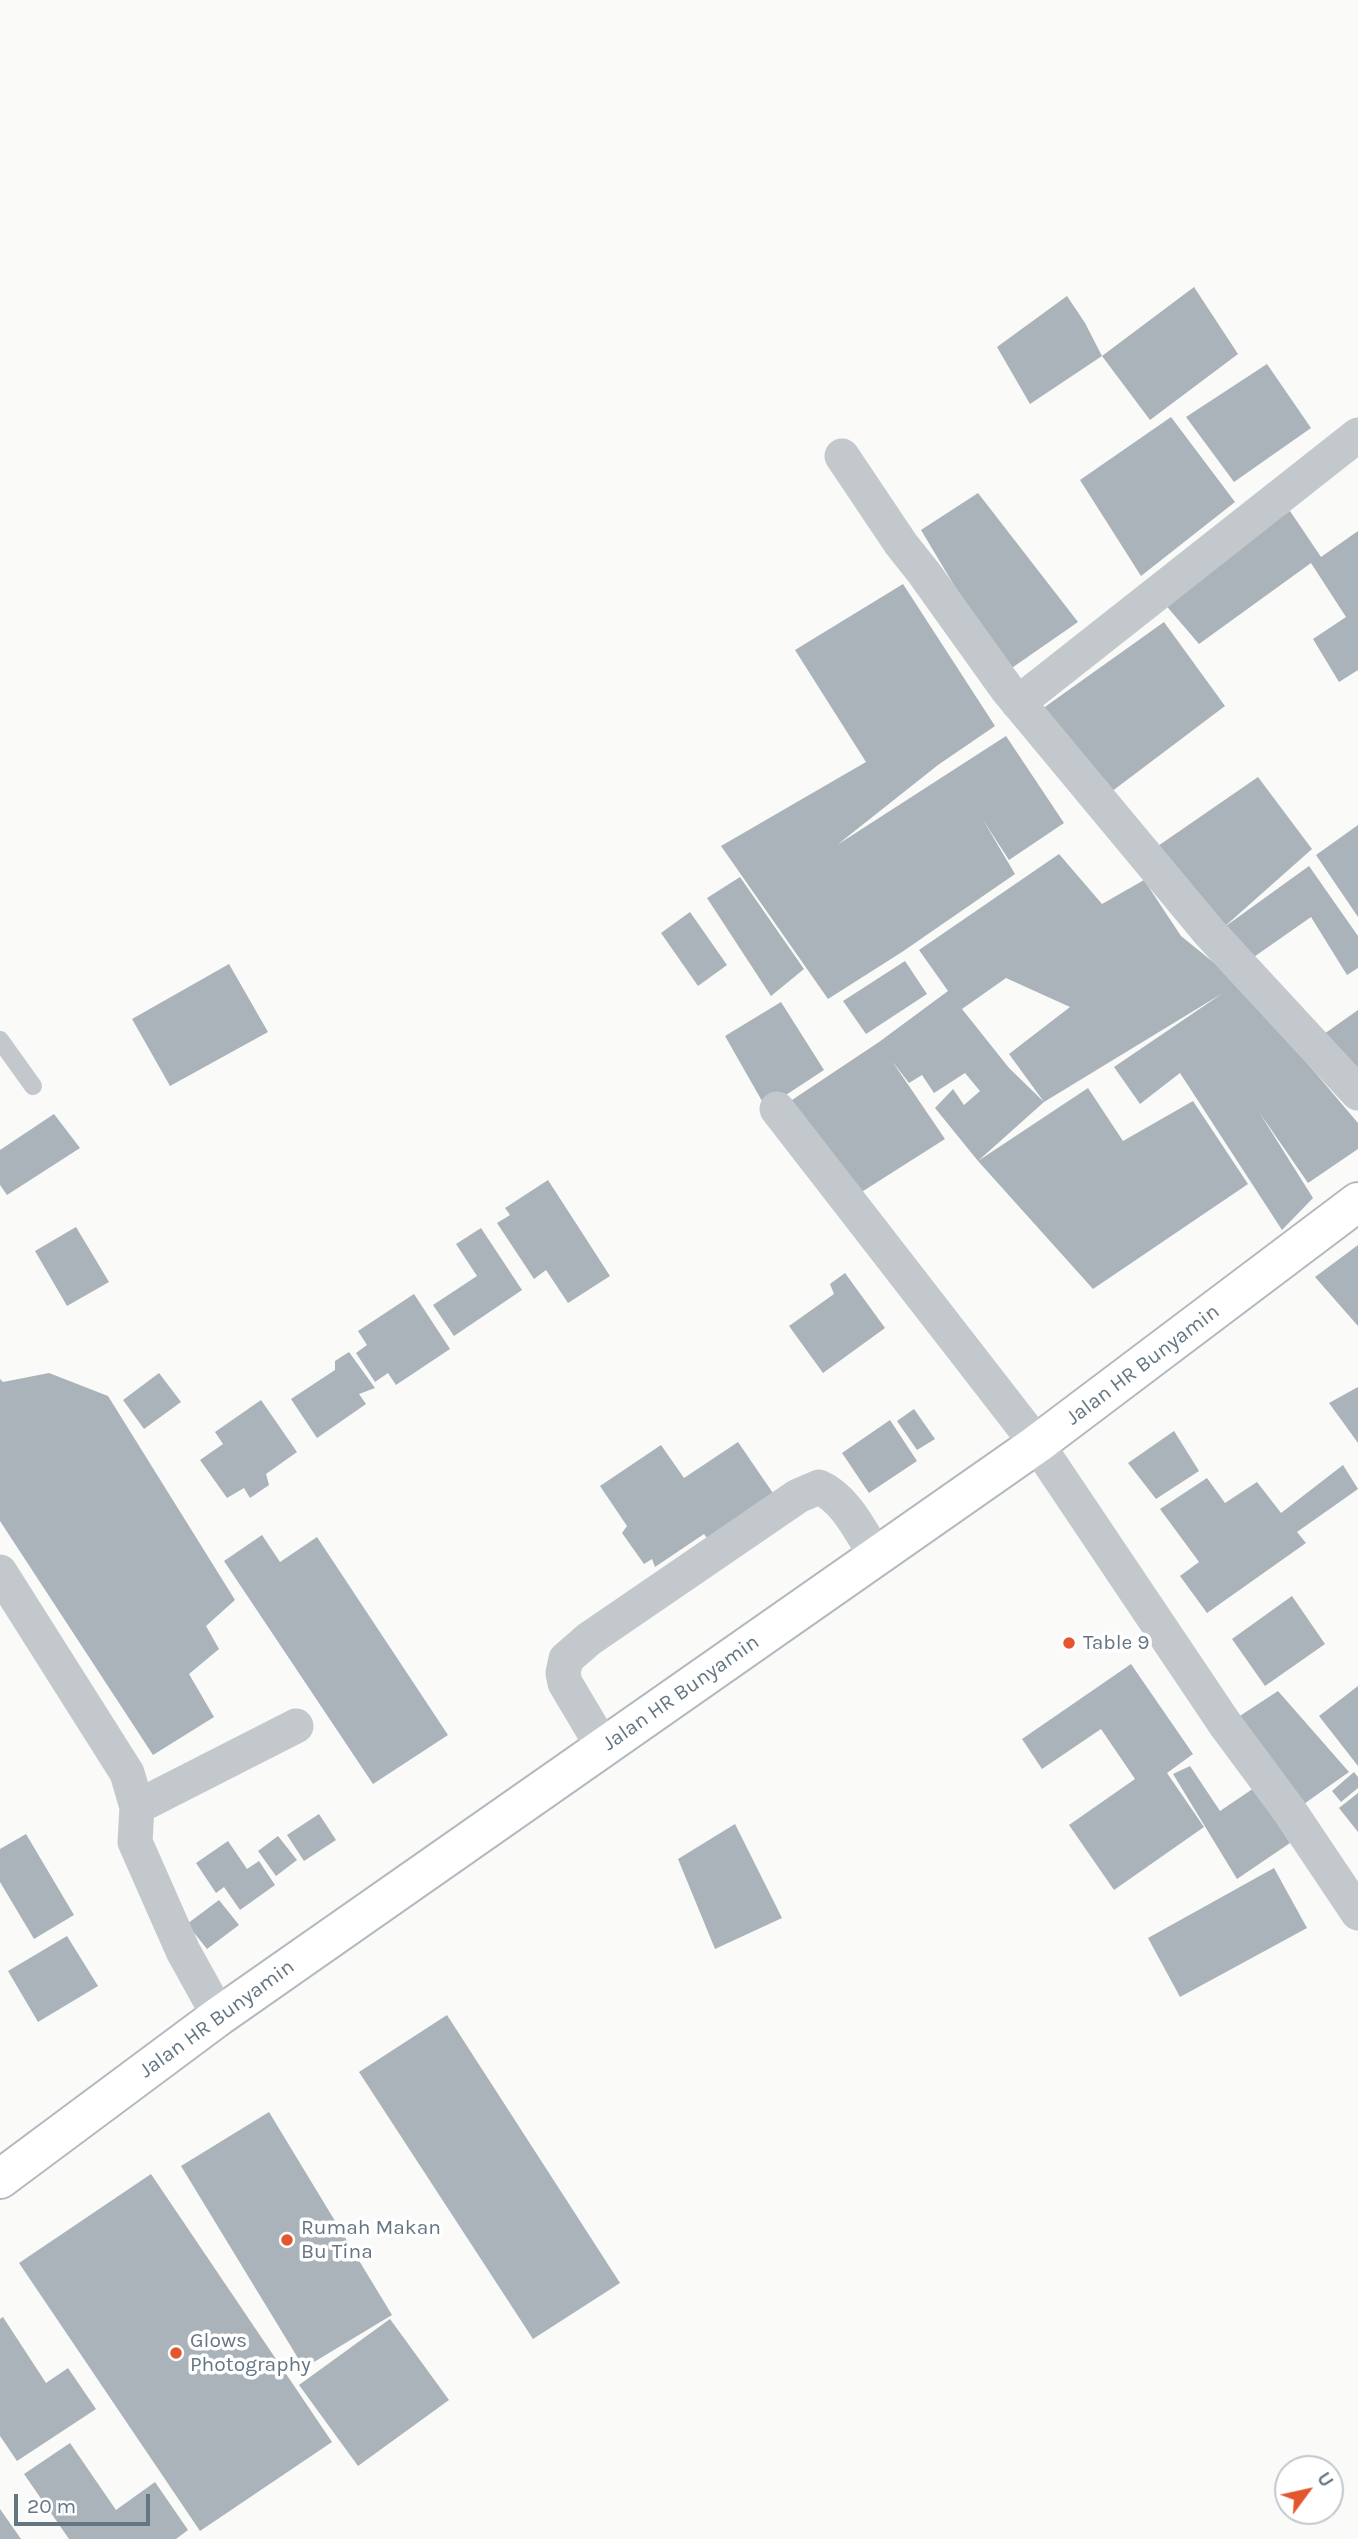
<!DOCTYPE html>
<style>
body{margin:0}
#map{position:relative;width:1358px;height:2539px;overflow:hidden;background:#fafaf8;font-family:Karla,sans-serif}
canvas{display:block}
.north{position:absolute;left:1274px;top:2455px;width:70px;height:70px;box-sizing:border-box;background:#fff;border:2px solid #c1c8cd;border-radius:50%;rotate:57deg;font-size:19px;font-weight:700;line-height:28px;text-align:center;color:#657683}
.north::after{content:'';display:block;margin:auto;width:24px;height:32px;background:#e4572e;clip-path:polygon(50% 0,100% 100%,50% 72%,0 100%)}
.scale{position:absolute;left:14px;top:2494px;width:136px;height:32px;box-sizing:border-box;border:4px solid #657683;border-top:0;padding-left:9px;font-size:21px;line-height:24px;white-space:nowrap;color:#657683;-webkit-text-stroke:5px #fff;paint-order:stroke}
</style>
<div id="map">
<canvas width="1358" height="2539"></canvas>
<div class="north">U</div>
<div class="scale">20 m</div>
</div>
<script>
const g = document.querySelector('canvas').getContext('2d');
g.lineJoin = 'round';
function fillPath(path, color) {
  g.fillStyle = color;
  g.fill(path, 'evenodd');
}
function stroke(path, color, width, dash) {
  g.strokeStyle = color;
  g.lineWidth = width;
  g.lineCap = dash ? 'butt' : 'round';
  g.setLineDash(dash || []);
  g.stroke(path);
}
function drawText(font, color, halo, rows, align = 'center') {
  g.font = font + ' Karla,sans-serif';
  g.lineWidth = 7;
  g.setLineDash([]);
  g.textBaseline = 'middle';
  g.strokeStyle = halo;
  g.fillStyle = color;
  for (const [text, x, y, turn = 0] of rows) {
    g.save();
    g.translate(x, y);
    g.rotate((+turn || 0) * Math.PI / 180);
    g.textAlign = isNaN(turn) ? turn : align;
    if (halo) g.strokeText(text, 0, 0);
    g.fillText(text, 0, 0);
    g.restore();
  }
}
fillPath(new Path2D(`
 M 1194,287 L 1238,354 L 1150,420 L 1102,356 Z
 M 1067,296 L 1085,323 L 1102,356 L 1030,404 L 997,347 Z
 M 1267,364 L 1311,428 L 1234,482 L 1186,417 Z
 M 1171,417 L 1235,502 L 1141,576 L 1080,480 Z
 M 978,493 L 1078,622 L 1006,672 L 921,530 Z
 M 1290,511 L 1321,557 L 1358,531 L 1358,670 L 1339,682 L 1313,639 L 1346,617 L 1311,563 L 1199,644 L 1163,602 L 1233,547 Z
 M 903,584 L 995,726 L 938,765 L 837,845 L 1006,736 L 1064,823 L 1009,860 L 983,820 L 1015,874 L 902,952 L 828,999 L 721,846 L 866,762 L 795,650 Z
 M 1164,622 L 1225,706 L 1111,792 L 1042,709 Z
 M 1258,777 L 1312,849 L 1223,928 L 1309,866 L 1358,936 L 1358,968 L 1347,975 L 1311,917 L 1251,959 L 1221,930 L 1155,848 Z
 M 1358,825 L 1358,917 L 1316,855 Z
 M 1059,854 L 1102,904 L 1144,880 L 1181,936 L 1239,983 L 1358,1123 L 1358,1149 L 1308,1183 L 1259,1112 L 1313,1198 L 1282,1230 L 1180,1073 L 1140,1104 L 1114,1067 L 1223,993 L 1044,1102 L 978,1161 L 1088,1088 L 1123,1141 L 1193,1101 L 1248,1184 L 1093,1289 L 978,1161 L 935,1108 L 953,1089 L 964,1105 L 980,1091 L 965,1073 L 934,1093 L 922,1075 L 909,1083 L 892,1061 L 945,1139 L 860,1193 L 789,1102 L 879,1042 L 948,991 L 919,950 ZM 1006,978 L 1070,1007 L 1009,1054 L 1044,1102 L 1009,1068 L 962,1009 Z
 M 740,877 L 804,969 L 771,996 L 707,898 Z
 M 690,912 L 727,965 L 698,986 L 661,933 Z
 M 905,961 L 927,994 L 866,1034 L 843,1001 Z
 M 229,964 L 268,1032 L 170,1086 L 132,1019 Z
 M 781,1002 L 824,1070 L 766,1108 L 725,1036 Z
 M 1358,1010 L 1358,1081 L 1324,1034 Z
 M 54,1114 L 80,1148 L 7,1195 L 0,1185 L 0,1150 Z
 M 548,1180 L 610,1276 L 568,1303 L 546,1270 L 534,1279 L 497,1223 L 510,1215 L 505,1208 Z
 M 76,1227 L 109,1282 L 67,1306 L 35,1251 Z
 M 481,1228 L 522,1290 L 454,1336 L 433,1305 L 477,1276 L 456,1244 Z
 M 1358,1245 L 1358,1326 L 1315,1277 Z
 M 845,1273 L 885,1328 L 823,1373 L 789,1326 L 834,1294 L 830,1284 Z
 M 414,1294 L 450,1349 L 396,1385 L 388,1373 L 375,1382 L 356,1353 L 367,1345 L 358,1331 Z
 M 349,1352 L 375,1388 L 359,1394 L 366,1404 L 317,1438 L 291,1399 L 335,1370 L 335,1361 Z
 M 49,1373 L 108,1396 L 235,1600 L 206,1626 L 219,1649 L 189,1674 L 214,1717 L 153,1755 L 0,1521 L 0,1379 L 3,1382 Z
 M 159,1373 L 181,1402 L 144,1429 L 123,1400 Z
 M 1358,1387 L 1358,1443 L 1329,1403 Z
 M 261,1400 L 297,1452 L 266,1474 L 269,1485 L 250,1498 L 244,1488 L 227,1498 L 200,1460 L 223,1444 L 215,1432 Z
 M 914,1409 L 935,1439 L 917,1450 L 897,1421 Z
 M 890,1420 L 917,1461 L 869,1493 L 842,1453 Z
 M 1174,1431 L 1199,1471 L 1156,1499 L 1128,1463 Z
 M 738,1442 L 777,1499 L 711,1544 L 704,1534 L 655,1567 L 652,1559 L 644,1564 L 622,1533 L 627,1526 L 600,1486 L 661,1445 L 684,1478 Z
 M 1343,1465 L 1358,1489 L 1297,1532 L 1306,1543 L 1207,1613 L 1180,1576 L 1199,1562 L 1160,1509 L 1207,1478 L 1225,1503 L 1257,1482 L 1281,1513 Z
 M 262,1535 L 280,1562 L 317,1537 L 448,1735 L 373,1784 L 224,1561 Z
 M 1292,1596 L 1325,1644 L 1265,1686 L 1232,1639 Z
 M 1131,1664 L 1193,1754 L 1167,1773 L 1204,1827 L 1114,1890 L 1069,1825 L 1135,1779 L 1101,1729 L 1042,1769 L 1022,1739 Z
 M 1358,1686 L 1358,1766 L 1319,1716 Z
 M 1278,1691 L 1349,1772 L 1294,1811 L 1229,1723 Z
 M 1190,1766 L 1220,1811 L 1254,1788 L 1290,1843 L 1237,1879 L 1173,1774 Z
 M 1354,1772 L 1358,1777 L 1358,1788 L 1341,1802 L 1332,1791 Z
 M 1358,1793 L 1358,1832 L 1339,1808 Z
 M 319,1814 L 336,1840 L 304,1861 L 287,1835 Z
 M 735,1824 L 782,1918 L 715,1949 L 678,1859 Z
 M 26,1834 L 74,1915 L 34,1939 L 0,1882 L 0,1849 Z
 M 278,1836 L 297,1860 L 276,1876 L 258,1851 Z
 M 228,1841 L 247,1869 L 259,1861 L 275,1885 L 240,1910 L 224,1887 L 216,1893 L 196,1863 Z
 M 1274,1868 L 1307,1928 L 1180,1997 L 1148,1938 Z
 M 219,1900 L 239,1925 L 207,1949 L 187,1924 Z
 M 67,1936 L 98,1986 L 38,2022 L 8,1971 Z
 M 447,2015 L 620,2283 L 533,2339 L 359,2072 Z
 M 269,2112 L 392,2315 L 304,2368 L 181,2166 Z
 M 151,2174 L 332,2442 L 200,2531 L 19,2263 Z
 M 3,2317 L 46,2383 L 68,2368 L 96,2409 L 17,2461 L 0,2436 L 0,2319 Z
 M 390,2319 L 449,2400 L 358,2466 L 299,2385 Z
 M 70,2443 L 116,2510 L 155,2482 L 188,2530 L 176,2539 L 69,2539 L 24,2474 Z
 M 0,2509 L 21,2539 L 0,2539 Z`), '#aab3b9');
const secondary = new Path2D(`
 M 0,2179 L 219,2016 L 1037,1444 L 1358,1202`);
stroke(secondary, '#b3babf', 42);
stroke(new Path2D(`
 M 0,1040 L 33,1086`), '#c3c8cc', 18);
stroke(new Path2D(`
 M 842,456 L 901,544 L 924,573 L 1007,689 L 1209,932 L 1358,1093
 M 1018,703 L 1358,435
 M 777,1109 L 1037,1444 L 1225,1724 L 1291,1813 L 1358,1913
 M 0,1572 L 127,1773 L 137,1807 L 135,1842 L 183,1951 L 219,2016
 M 603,1747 L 565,1683 L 563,1673 L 566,1659 L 589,1639 L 798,1496 L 819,1487 C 846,1499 861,1532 876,1556
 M 137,1807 L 296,1726`), '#c3c8cc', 35);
stroke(secondary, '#fff', 38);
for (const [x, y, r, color] of [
 [1069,1643,7,"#e4572e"],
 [287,2240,7,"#e4572e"],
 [176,2353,7,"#e4572e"]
]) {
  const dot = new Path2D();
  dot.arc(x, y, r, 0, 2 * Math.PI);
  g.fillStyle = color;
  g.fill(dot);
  stroke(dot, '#fff', 2.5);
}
drawText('21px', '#657683', '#fff', [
 ["Jalan HR Bunyamin",1143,1365,-37],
 ["Jalan HR Bunyamin",681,1693,-35],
 ["Jalan HR Bunyamin",217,2019,-36]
]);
drawText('21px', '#657683', '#fff', [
 ["Table 9",1083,1643],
 ["Rumah Makan",301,2228],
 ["Bu Tina",301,2252],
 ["Glows",190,2341],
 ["Photography",190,2365]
], 'left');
</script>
